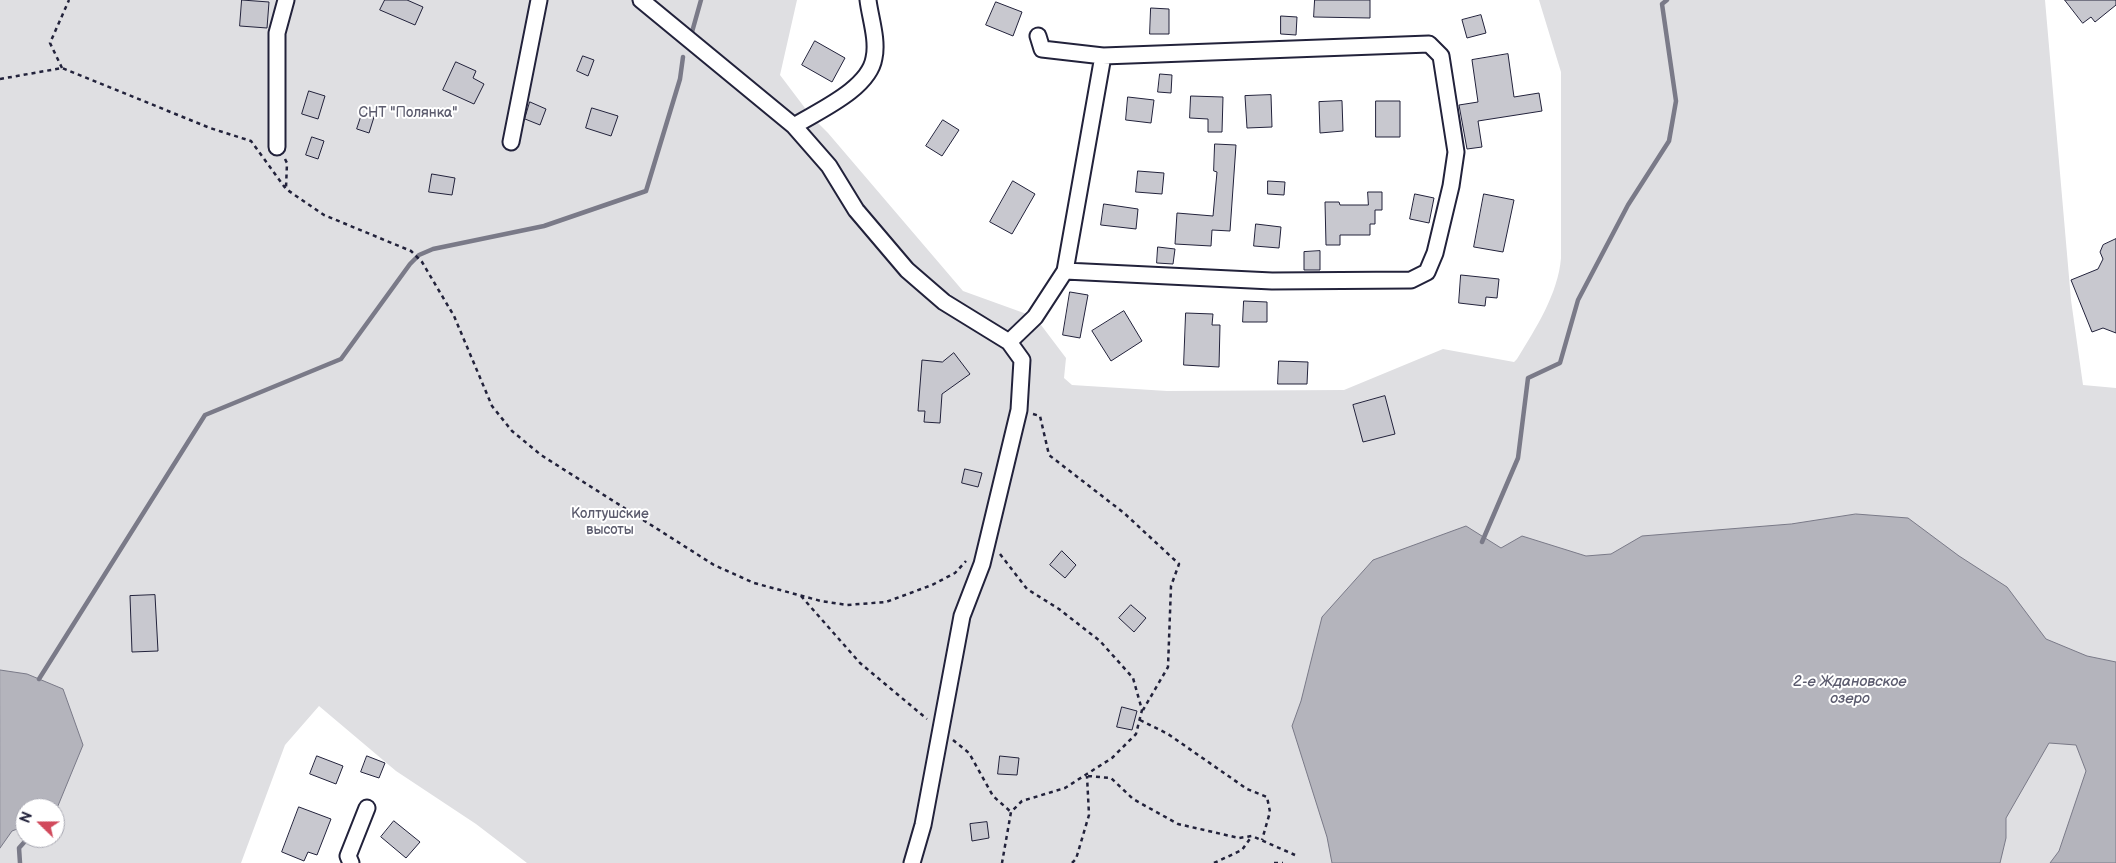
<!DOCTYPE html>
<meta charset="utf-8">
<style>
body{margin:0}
#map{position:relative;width:2116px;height:863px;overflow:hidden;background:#fff;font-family:"Balsamiq Sans",sans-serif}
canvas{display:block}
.north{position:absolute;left:15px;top:798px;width:50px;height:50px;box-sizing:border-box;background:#fff;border:1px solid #a7a7b1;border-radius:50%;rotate:292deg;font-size:14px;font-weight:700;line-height:20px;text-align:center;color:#22223b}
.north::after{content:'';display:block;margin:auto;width:18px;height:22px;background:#d1495b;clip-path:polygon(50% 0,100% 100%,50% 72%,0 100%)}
</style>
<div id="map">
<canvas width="2116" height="863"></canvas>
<div class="north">N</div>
</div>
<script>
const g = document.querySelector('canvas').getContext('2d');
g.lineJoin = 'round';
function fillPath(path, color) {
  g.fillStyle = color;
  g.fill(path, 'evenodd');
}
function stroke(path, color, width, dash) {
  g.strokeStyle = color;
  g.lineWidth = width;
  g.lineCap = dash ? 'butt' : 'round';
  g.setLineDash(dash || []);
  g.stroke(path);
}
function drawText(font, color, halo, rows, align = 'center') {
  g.font = font + ' "Balsamiq Sans",sans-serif';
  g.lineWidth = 4;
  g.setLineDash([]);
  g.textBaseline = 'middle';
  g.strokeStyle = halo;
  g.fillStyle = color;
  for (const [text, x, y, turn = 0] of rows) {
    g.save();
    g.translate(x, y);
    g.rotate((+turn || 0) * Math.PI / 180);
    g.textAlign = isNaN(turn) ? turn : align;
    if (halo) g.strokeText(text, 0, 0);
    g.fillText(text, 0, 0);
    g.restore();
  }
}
fillPath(new Path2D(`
 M 0,0 L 797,0 L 780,75 L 811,116 L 828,133 L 963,291 L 1035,317 L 1066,358 L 1064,378 L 1072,385 L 1167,391 L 1344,390 L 1443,349 L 1514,362 L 1517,359 C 1536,328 1558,294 1561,258 L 1561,72 L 1539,0 L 2045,0 L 2071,300 L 2083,385 L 2116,388 L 2116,863 L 527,863 L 476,824 L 396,771 L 319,706 L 285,745 L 241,863 L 0,863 ZM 25,808 L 55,808 L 55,838 L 25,838 Z`), '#dfdfe2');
const water = new Path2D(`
 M 1856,514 L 1908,518 L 1959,556 L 2007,587 L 2046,639 L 2087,656 L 2116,662 L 2116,863 L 2050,863 L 2059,851 L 2086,771 L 2076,745 L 2049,743 L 2006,818 L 2006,838 L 2000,863 L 1332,863 L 1327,837 L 1292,726 L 1301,701 L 1322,617 L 1373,560 L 1466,526 L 1501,548 L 1522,536 L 1586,556 L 1611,554 L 1642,536 L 1791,524 Z
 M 0,670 L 27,674 L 63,689 L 83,745 L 55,813 L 55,808 L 25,808 L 25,826 L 12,831 L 0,848 Z`);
fillPath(water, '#b4b4bc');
stroke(water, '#7a7a88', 1);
stroke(new Path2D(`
 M 692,32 L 701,0
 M 1482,542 L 1518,458 L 1528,378 L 1560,363 L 1578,300 L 1628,205 L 1669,141 L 1676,101 L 1662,4 L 1667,0
 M 39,679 L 205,415 L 341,359 L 410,264 L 419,255 L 433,249 L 544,226 L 646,191 L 680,79 L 683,57
 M 20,863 L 19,848 L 28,838`), '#7a7a88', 4.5);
const building = new Path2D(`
 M 242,0 L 269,2 L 267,28 L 240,26 Z
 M 385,0 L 407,0 L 423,7 L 415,25 L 380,10 Z
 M 1315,0 L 1370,0 L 1370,18 L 1314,17 Z
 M 2065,0 L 2116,0 L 2116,5 L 2095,22 L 2091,17 L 2083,23 Z
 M 996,2 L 1022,12 L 1013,36 L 986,25 Z
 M 1151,8 L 1169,9 L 1169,34 L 1150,34 Z
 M 1481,15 L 1486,33 L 1467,38 L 1462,20 Z
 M 1281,16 L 1297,17 L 1296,35 L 1281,34 Z
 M 815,41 L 845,58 L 832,82 L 802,65 Z
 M 1508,54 L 1514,97 L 1539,93 L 1542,111 L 1478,121 L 1482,147 L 1467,149 L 1459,105 L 1478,102 L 1472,60 Z
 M 583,56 L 594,60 L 588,76 L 577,71 Z
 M 456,62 L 476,71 L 473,78 L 484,84 L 474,104 L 443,90 Z
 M 1160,74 L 1172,75 L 1171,93 L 1158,92 Z
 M 309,91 L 325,96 L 318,119 L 302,114 Z
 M 1271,95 L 1272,127 L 1247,128 L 1245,96 Z
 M 1191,96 L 1223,97 L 1222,132 L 1208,132 L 1208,119 L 1190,118 Z
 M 1128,97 L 1154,100 L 1151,123 L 1126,120 Z
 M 1342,101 L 1343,131 L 1320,133 L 1319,102 Z
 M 1376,101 L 1400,101 L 1400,137 L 1376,137 Z
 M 530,102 L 546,109 L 540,125 L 525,119 Z
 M 592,108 L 618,116 L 611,136 L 586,128 Z
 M 362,114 L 374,117 L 369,133 L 357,129 Z
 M 943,120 L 959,130 L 942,156 L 926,146 Z
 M 312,137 L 324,141 L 318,159 L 306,155 Z
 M 1215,144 L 1236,145 L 1230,231 L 1212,230 L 1211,246 L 1175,244 L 1177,213 L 1213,216 L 1217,172 L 1214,171 Z
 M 1138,171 L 1164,173 L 1162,194 L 1136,192 Z
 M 432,174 L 455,178 L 452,195 L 429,192 Z
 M 1013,181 L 1035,194 L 1012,234 L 990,222 Z
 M 1268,181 L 1285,182 L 1284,195 L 1268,194 Z
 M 1368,192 L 1382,192 L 1382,210 L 1375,210 L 1375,224 L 1370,224 L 1370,235 L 1340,235 L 1340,245 L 1326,245 L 1325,202 L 1339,202 L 1340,205 L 1368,205 Z
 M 1415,194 L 1434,198 L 1429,223 L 1410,219 Z
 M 1484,194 L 1514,200 L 1503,252 L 1474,247 Z
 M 1104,204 L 1138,209 L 1136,229 L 1101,225 Z
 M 1256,224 L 1281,227 L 1279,248 L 1254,246 Z
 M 2116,239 L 2116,333 L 2103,328 L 2092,332 L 2071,280 L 2098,269 L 2103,259 L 2100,252 L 2103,245 Z
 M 1158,247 L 1175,249 L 1173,264 L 1157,263 Z
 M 1320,251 L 1320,270 L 1304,270 L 1304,252 Z
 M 1461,275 L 1499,279 L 1497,298 L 1486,297 L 1485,306 L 1459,303 Z
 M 1070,292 L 1088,295 L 1080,338 L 1063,335 Z
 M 1244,301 L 1267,302 L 1267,322 L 1243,322 Z
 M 1124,311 L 1142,341 L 1111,361 L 1092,331 Z
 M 1186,313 L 1213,314 L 1212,325 L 1220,325 L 1219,367 L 1184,365 Z
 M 954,353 L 970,374 L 942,394 L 940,423 L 924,422 L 925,411 L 918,411 L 922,360 L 942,362 Z
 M 1279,361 L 1308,362 L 1307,384 L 1278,384 Z
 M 1385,396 L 1395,434 L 1363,442 L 1353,405 Z
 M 965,469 L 982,473 L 978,487 L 962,483 Z
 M 1062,551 L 1076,565 L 1065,578 L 1050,565 Z
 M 155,595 L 158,651 L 132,652 L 130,596 Z
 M 1131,605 L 1146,618 L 1134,632 L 1119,618 Z
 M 1122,707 L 1137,711 L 1132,730 L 1117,727 Z
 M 317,756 L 343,766 L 336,784 L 310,774 Z
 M 367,756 L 385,763 L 379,778 L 361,772 Z
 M 1000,756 L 1019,758 L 1017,775 L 998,774 Z
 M 299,807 L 331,819 L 317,855 L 308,852 L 304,861 L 282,852 Z
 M 394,821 L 420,842 L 406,858 L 381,837 Z
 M 987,822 L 989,838 L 972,841 L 970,824 Z`);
fillPath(building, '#c8c8cf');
stroke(building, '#22223b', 1);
const minor = new Path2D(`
 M 641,0 L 794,126 L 829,166 L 856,210 L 907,270 L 944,302 L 1009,342 L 1022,360 L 1019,410 L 982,564 L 962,616 L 923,825 L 912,863
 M 1038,36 L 1042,49 L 1103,56
 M 794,126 C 818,111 869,89 874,58 C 878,40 870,17 868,0
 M 511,142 L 539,0
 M 277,147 L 277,33 L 286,0
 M 1009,342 L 1035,317 L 1065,271 L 1272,281 L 1411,280 L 1427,272 L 1435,253 L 1451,186 L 1456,152 L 1441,56 L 1429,44 L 1103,56 L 1065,271
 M 351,863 L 348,856 L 367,808`);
stroke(minor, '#22223b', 19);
stroke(new Path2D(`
 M 62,68 L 50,43 L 69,0
 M 0,79 L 62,68 L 210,128 L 251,141 L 286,189 L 324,215 L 411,251 L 422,262 L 454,316 L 492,406 L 512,431 L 541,455 L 714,565 L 754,583 L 821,601 L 847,605 L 886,602 L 932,585 L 955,573 L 966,561
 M 285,159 L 287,163 L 286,188
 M 1033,414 L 1040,416 L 1049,455 L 1124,513 L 1179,564 L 1171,586 L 1168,667 L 1143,710
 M 1000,554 L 1027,589 L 1059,609 L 1100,641 L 1133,678 L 1142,710 L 1136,734 L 1112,758 L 1065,788 L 1022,801 L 1011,812 L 1002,863
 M 801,596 L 860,663 L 927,719
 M 1140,720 L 1168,734 L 1247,789 L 1267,797 L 1270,812 L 1262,840
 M 953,740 L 969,753 L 993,796 L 1011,812
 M 1088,776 L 1111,778 L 1133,799 L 1178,824 L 1239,838 L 1252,836 L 1295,855
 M 1072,863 L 1076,859 L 1089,815 L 1087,776
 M 1214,863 L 1242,850 L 1252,836
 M 1274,863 L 1283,863`), '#22223b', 2.5, [4, 4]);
stroke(minor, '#fff', 15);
drawText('14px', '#5b5b6d', '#fff', [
 ["СНТ \"Полянка\"",408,113],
 ["Колтушские",610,514],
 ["высоты",610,530]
]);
drawText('italic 15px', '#5c5c6f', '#fff', [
 ["2-е Ждановское",1850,682],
 ["озеро",1850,699]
]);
</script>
